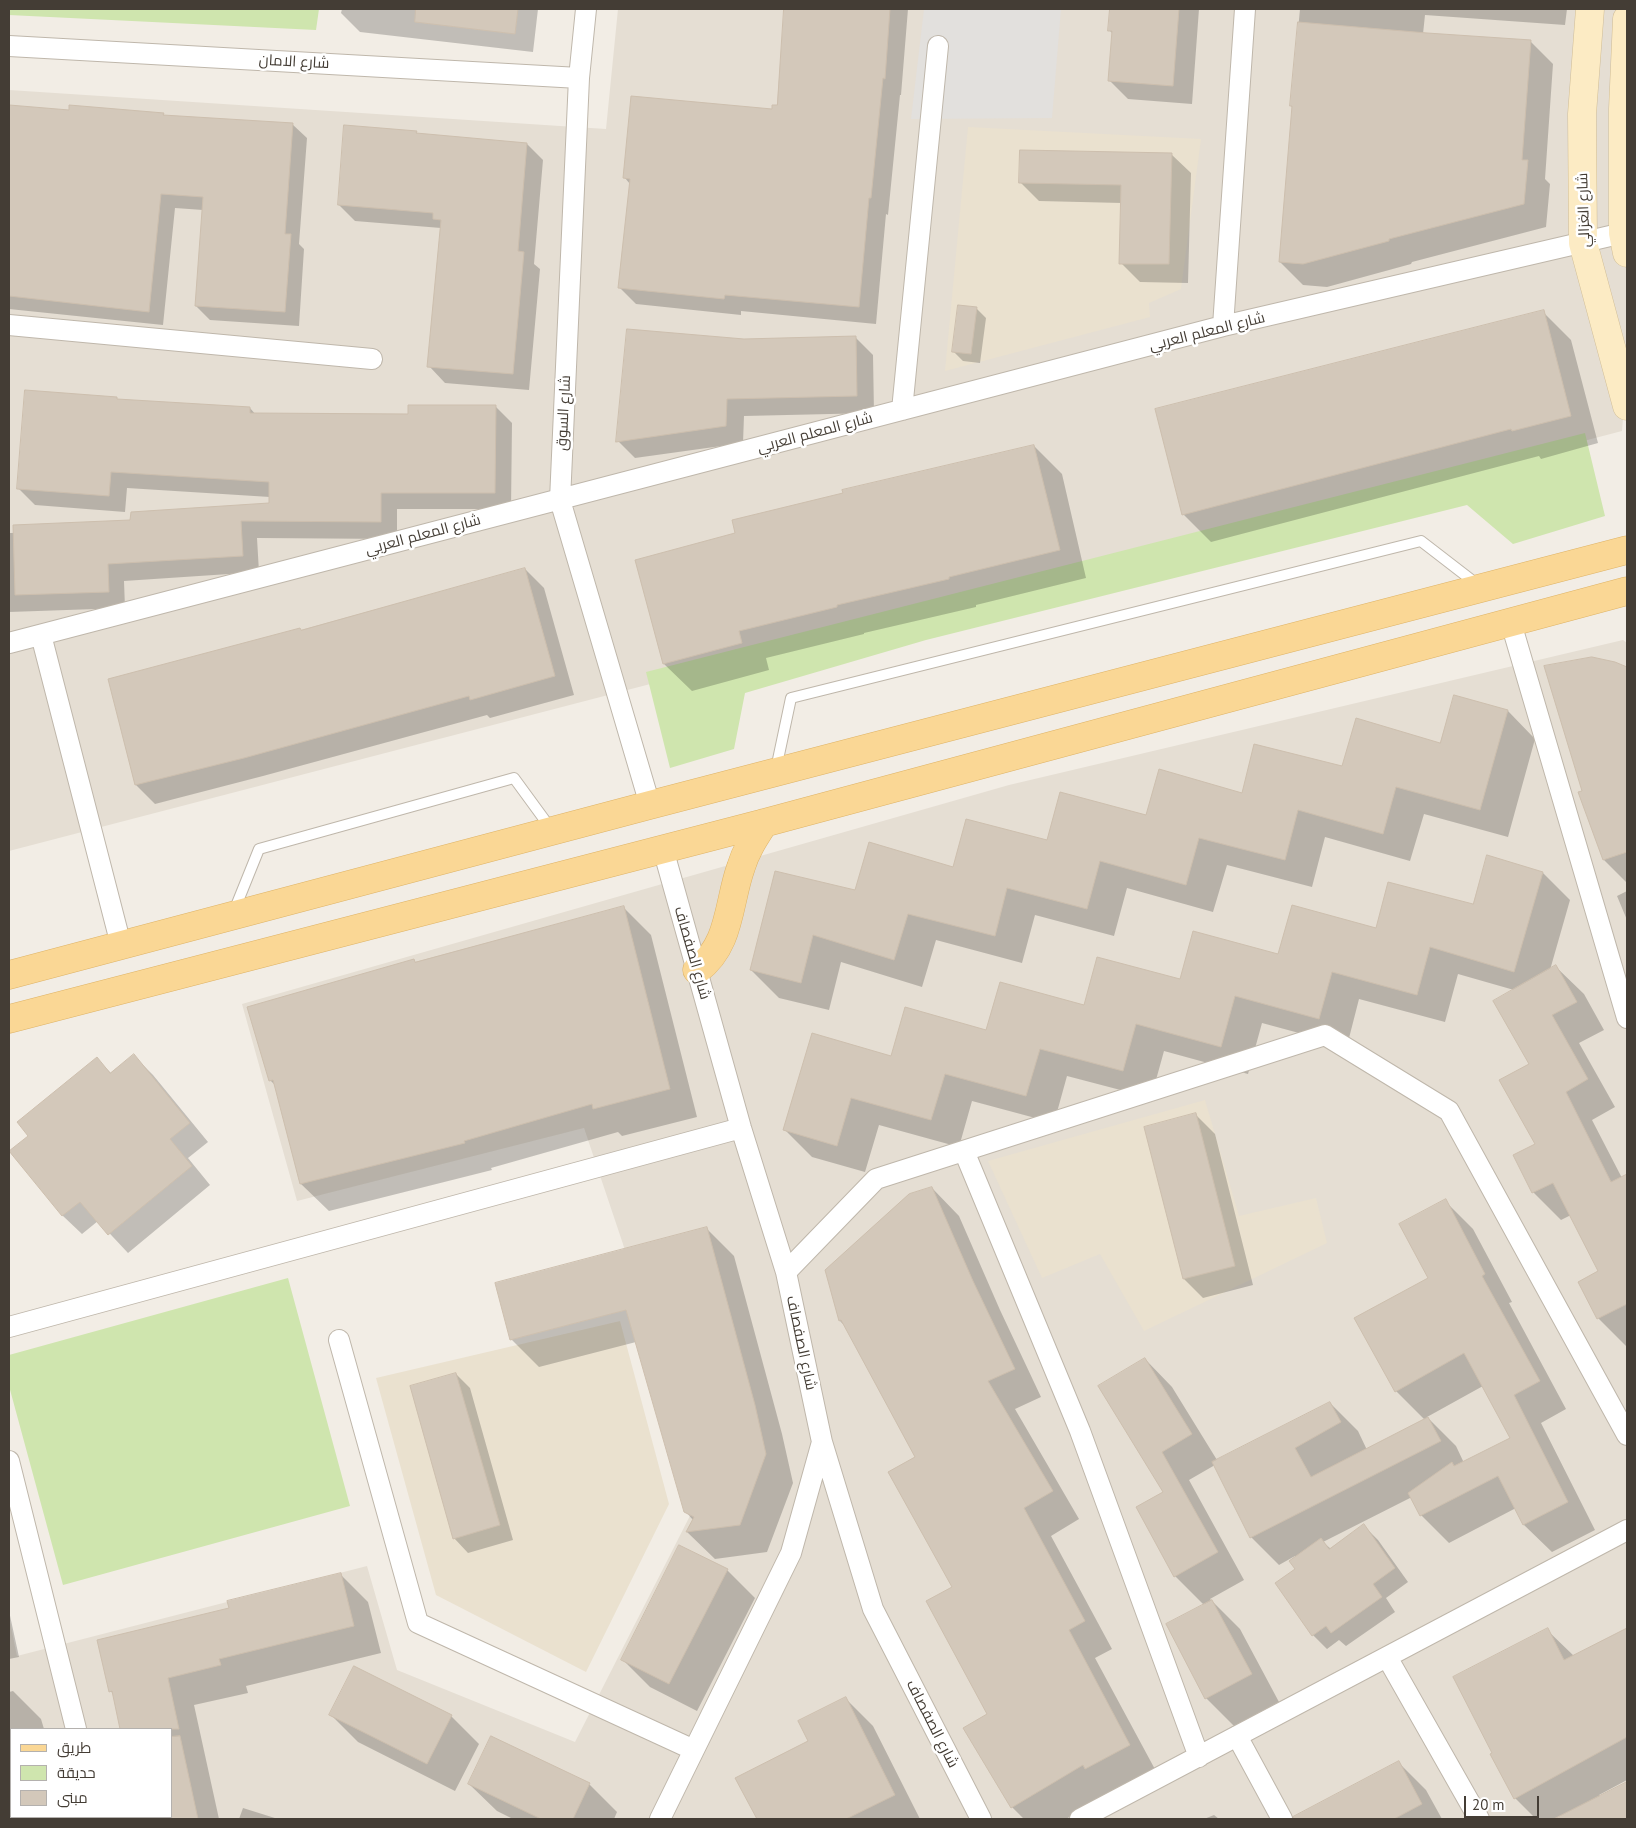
<!DOCTYPE html>
<meta charset="utf-8">
<style>
body{margin:0}
#map{position:relative;width:1636px;height:1828px;overflow:hidden;background:#f2ede5;font-family:"PT Sans",Cairo,sans-serif}
canvas{display:block}
.frame{position:absolute;inset:0;border:10px solid #443d35;pointer-events:none}
.legend{position:absolute;left:10px;top:1728px;width:162px;height:90px;box-sizing:border-box;background:#fff;border:1px solid #b4b1ae;margin:0;padding:6px 9px;list-style:none;font-size:15px;color:#443d35}
.legend li{display:flex;align-items:center;gap:10px;height:25px}
.legend b{width:25px;border:1px solid #b4b1ae}
.scale{position:absolute;left:1464px;top:1796px;width:75px;height:22px;box-sizing:border-box;border:2px solid #443d35;border-top:0;padding-left:6px;font-size:15px;line-height:18px;white-space:nowrap;color:#443d35;-webkit-text-stroke:4px #fff;paint-order:stroke}
</style>
<div id="map">
<canvas width="1636" height="1828"></canvas>
<div class="frame"></div>
<ul class="legend">
<li><b style="height:6px;background:#fad795"></b>طريق</li>
<li><b style="height:14px;background:#cfe5ae"></b>حديقة</li>
<li><b style="height:14px;background:#d3c8ba"></b>مبنى</li>
</ul>
<div class="scale">20 m</div>
</div>
<script>
const g = document.querySelector('canvas').getContext('2d');
g.lineJoin = 'round';
function fillPath(path, color) {
  g.fillStyle = color;
  g.fill(path, 'evenodd');
}
function stroke(path, color, width, dash) {
  g.strokeStyle = color;
  g.lineWidth = width;
  g.lineCap = dash ? 'butt' : 'round';
  g.setLineDash(dash || []);
  g.stroke(path);
}
function drawText(font, color, halo, rows, align = 'center') {
  g.font = font + ' "PT Sans",Cairo,sans-serif';
  g.lineWidth = 5;
  g.setLineDash([]);
  g.textBaseline = 'middle';
  g.strokeStyle = halo;
  g.fillStyle = color;
  for (const [text, x, y, turn = 0] of rows) {
    g.save();
    g.translate(x, y);
    g.rotate((+turn || 0) * Math.PI / 180);
    g.textAlign = isNaN(turn) ? turn : align;
    if (halo) g.strokeText(text, 0, 0);
    g.fillText(text, 0, 0);
    g.restore();
  }
}
fillPath(new Path2D(`
 M 618,9 L 1627,9 L 1627,368 L 1622,431 L 9,851 L 9,90 L 606,129 Z
 M 1623,640 L 1627,643 L 1627,1819 L 9,1819 L 9,1617 L 17,1656 L 367,1566 L 397,1670 L 575,1742 L 698,1500 L 623,1244 L 584,1128 L 297,1201 L 242,1004 L 1009,785 ZM 11,1729 L 171,1729 L 171,1817 L 11,1817 Z`), '#e5ded3');
fillPath(new Path2D(`
 M 968,127 L 1201,139 L 1181,289 L 1149,303 L 1150,317 L 945,371 Z
 M 1205,1100 L 1239,1216 L 1316,1198 L 1327,1243 L 1144,1331 L 1100,1254 L 1042,1278 L 988,1161 Z
 M 620,1321 L 669,1504 L 586,1672 L 436,1595 L 376,1378 Z`), '#eae1cf');
fillPath(new Path2D(`
 M 9,9 L 319,9 L 316,30 L 9,15 Z
 M 1585,433 L 1605,516 L 1513,544 L 1467,505 L 926,640 L 745,693 L 734,749 L 670,768 L 646,672 Z
 M 288,1278 L 350,1506 L 63,1585 L 9,1386 L 9,1355 Z`), '#cfe5ae');
fillPath(new Path2D(`
 M 924,9 L 1061,9 L 1052,118 L 911,119 Z`), '#e2e0dd');
fillPath(new Path2D(`
 M 342,9 L 538,9 L 533,52 L 360,32 L 341,13 Z
 M 785,9 L 908,9 L 901,95 L 900,95 L 888,215 L 886,214 L 876,324 L 741,311 L 741,315 L 636,304 L 619,287 L 630,184 L 625,178 L 773,110 L 778,106 Z
 M 1111,9 L 1199,9 L 1192,104 L 1128,99 L 1110,81 L 1113,34 L 1109,30 Z
 M 1300,9 L 1567,9 L 1565,25 L 1425,15 L 1423,34 L 1530,41 L 1553,64 L 1545,179 L 1550,184 L 1546,227 L 1412,262 L 1411,264 L 1327,287 L 1303,285 L 1280,262 L 1293,108 L 1291,106 Z
 M 9,107 L 70,112 L 163,114 L 165,116 L 292,124 L 307,138 L 299,244 L 304,249 L 299,326 L 210,320 L 196,306 L 203,210 L 175,208 L 163,325 L 9,309 Z
 M 416,132 L 419,135 L 527,144 L 543,160 L 534,264 L 540,269 L 529,390 L 445,383 L 429,366 L 441,228 L 355,221 L 339,205 Z
 M 1172,155 L 1191,173 L 1188,283 L 1140,282 L 1121,263 L 1122,203 L 1039,201 L 1020,182 Z
 M 959,307 L 977,309 L 986,318 L 980,363 L 963,361 L 953,351 Z
 M 1543,312 L 1571,340 L 1598,443 L 1541,459 L 1539,456 L 1211,542 L 1183,514 Z
 M 856,338 L 873,355 L 874,413 L 744,416 L 743,443 L 635,458 L 618,441 Z
 M 118,400 L 250,408 L 256,415 L 409,416 L 495,406 L 512,423 L 511,509 L 397,509 L 397,539 L 257,538 L 259,572 L 124,581 L 125,608 L 9,612 L 9,533 L 65,532 L 132,521 L 270,505 L 270,497 L 127,488 L 125,512 L 35,505 L 18,488 Z
 M 1034,446 L 1062,474 L 1086,578 L 976,605 L 976,607 L 864,633 L 864,634 L 766,658 L 769,670 L 692,691 L 664,664 L 636,561 L 736,534 Z
 M 525,569 L 544,588 L 574,695 L 490,718 L 487,715 L 263,776 L 155,804 L 136,785 L 110,680 L 302,631 Z
 M 1614,663 L 1627,669 L 1627,883 L 1604,860 L 1580,793 L 1584,792 Z
 M 1455,696 L 1508,711 L 1535,739 L 1508,837 L 1424,814 L 1410,861 L 1325,837 L 1312,887 L 1227,865 L 1213,912 L 1127,888 L 1114,936 L 1035,915 L 1022,963 L 936,940 L 922,987 L 841,962 L 829,1010 L 779,998 L 751,970 L 856,891 L 954,869 L 1048,842 L 1441,744 Z
 M 1543,873 L 1570,900 L 1550,970 L 1556,967 L 1584,994 L 1604,1030 L 1579,1043 L 1615,1107 L 1592,1120 L 1622,1178 L 1627,1175 L 1626,1346 L 1598,1318 L 1579,1282 L 1600,1272 L 1571,1215 L 1561,1220 L 1533,1192 L 1537,1145 L 1530,1064 L 1514,990 L 1458,974 L 1445,1022 L 1359,999 L 1347,1046 L 1262,1023 L 1248,1074 L 1164,1051 L 1151,1098 L 1067,1076 L 1054,1123 L 972,1101 L 959,1147 L 879,1125 L 865,1172 L 812,1157 L 785,1130 L 892,1058 L 1377,929 L 1474,906 Z
 M 1627,891 L 1627,920 L 1617,896 Z
 M 623,907 L 651,935 L 697,1117 L 622,1136 L 618,1132 L 491,1168 L 492,1170 L 329,1211 L 301,1184 L 276,1086 L 270,1080 Z
 M 134,1056 L 153,1075 L 208,1142 L 188,1158 L 210,1185 L 128,1253 L 98,1221 L 82,1234 L 63,1216 L 10,1152 L 30,1136 L 97,1059 L 112,1074 Z
 M 1196,1115 L 1215,1134 L 1253,1285 L 1203,1298 L 1184,1279 L 1145,1128 Z
 M 932,1188 L 959,1216 L 1000,1310 L 1041,1397 L 1015,1409 L 1079,1519 L 1051,1536 L 1112,1649 L 1095,1658 L 1157,1773 L 1111,1793 L 1066,1819 L 1024,1819 L 1012,1807 L 989,1714 L 916,1458 L 846,1327 L 840,1321 L 826,1270 Z
 M 1445,1201 L 1473,1229 L 1512,1302 L 1509,1303 L 1566,1409 L 1541,1423 L 1595,1530 L 1552,1552 L 1524,1525 L 1516,1508 L 1449,1543 L 1421,1515 L 1412,1497 L 1323,1542 L 1331,1549 L 1364,1526 L 1378,1540 L 1408,1582 L 1386,1598 L 1395,1612 L 1346,1646 L 1339,1640 L 1327,1649 L 1313,1635 L 1295,1556 L 1279,1565 L 1251,1537 L 1215,1465 L 1189,1480 L 1244,1580 L 1210,1599 L 1240,1629 L 1279,1702 L 1234,1726 L 1206,1698 L 1204,1605 L 1175,1576 L 1165,1492 L 1145,1359 L 1172,1387 L 1217,1460 L 1330,1403 L 1358,1431 L 1367,1450 L 1425,1420 L 1396,1391 L 1429,1278 ZM 1483,1386 L 1511,1438 L 1464,1463 L 1456,1446 L 1427,1417 Z
 M 706,1228 L 734,1256 L 782,1434 L 793,1483 L 767,1552 L 715,1559 L 687,1532 L 693,1520 L 685,1511 L 636,1342 L 539,1367 L 511,1339 Z
 M 456,1374 L 470,1388 L 513,1540 L 468,1553 L 454,1538 Z
 M 727,1570 L 755,1598 L 697,1711 L 650,1687 L 622,1659 Z
 M 340,1574 L 368,1602 L 381,1653 L 246,1686 L 248,1693 L 194,1705 L 219,1819 L 140,1819 L 140,1817 L 171,1817 L 171,1729 L 121,1729 L 114,1694 L 110,1691 Z
 M 9,1611 L 19,1657 L 9,1659 Z
 M 1627,1629 L 1627,1780 L 1599,1795 L 1601,1797 L 1627,1783 L 1627,1819 L 1536,1819 L 1515,1798 L 1547,1630 L 1574,1656 Z
 M 13,1691 L 41,1719 L 44,1729 L 11,1729 L 11,1798 L 9,1798 L 9,1692 Z
 M 845,1698 L 873,1726 L 920,1819 L 758,1819 L 737,1779 L 809,1741 Z
 M 330,1714 L 451,1716 L 479,1744 L 455,1791 L 358,1742 Z
 M 491,1737 L 590,1785 L 617,1812 L 614,1819 L 513,1819 L 497,1811 L 469,1784 Z
 M 1398,1762 L 1426,1790 L 1442,1819 L 1320,1819 L 1314,1808 Z
 M 243,1808 L 278,1819 L 239,1819 Z
 M 1214,1815 L 1219,1819 L 1204,1819 Z`), '#0003');
const building = new Path2D(`
 M 416,9 L 518,9 L 515,34 L 415,22 Z
 M 784,9 L 890,9 L 885,79 L 883,78 L 871,198 L 869,198 L 859,307 L 725,295 L 724,299 L 618,288 L 630,179 L 623,178 L 631,96 L 772,109 L 772,105 L 777,105 Z
 M 1110,9 L 1179,9 L 1173,86 L 1108,81 L 1112,31 L 1108,31 Z
 M 1298,22 L 1427,33 L 1531,40 L 1522,160 L 1528,160 L 1524,204 L 1389,239 L 1389,241 L 1303,264 L 1279,262 L 1292,106 L 1290,106 Z
 M 9,105 L 69,110 L 69,105 L 164,113 L 163,115 L 293,123 L 285,234 L 291,234 L 285,312 L 195,306 L 203,197 L 161,194 L 149,312 L 9,296 Z
 M 344,125 L 417,131 L 416,133 L 527,143 L 518,251 L 524,252 L 513,374 L 427,367 L 441,220 L 433,219 L 433,213 L 338,205 Z
 M 1020,150 L 1172,153 L 1169,264 L 1119,264 L 1121,185 L 1019,183 Z
 M 958,305 L 977,307 L 971,354 L 952,352 Z
 M 1544,310 L 1571,416 L 1512,431 L 1511,429 L 1182,515 L 1155,409 Z
 M 627,329 L 744,339 L 856,336 L 857,396 L 727,399 L 726,426 L 616,442 Z
 M 25,390 L 117,397 L 117,399 L 250,407 L 250,413 L 408,414 L 408,405 L 496,405 L 495,493 L 381,493 L 381,522 L 241,521 L 243,556 L 108,564 L 109,592 L 15,595 L 13,525 L 130,520 L 131,512 L 269,503 L 269,482 L 111,472 L 109,496 L 17,489 Z
 M 1034,445 L 1060,550 L 949,577 L 949,579 L 837,605 L 837,607 L 739,631 L 742,643 L 663,664 L 635,560 L 735,533 L 732,520 L 843,493 L 842,490 Z
 M 525,568 L 555,676 L 470,700 L 469,696 L 244,758 L 135,785 L 108,679 L 300,628 L 301,630 Z
 M 1592,657 L 1615,662 L 1627,667 L 1627,852 L 1603,860 L 1578,792 L 1582,791 L 1544,666 Z
 M 1454,695 L 1508,710 L 1480,810 L 1396,787 L 1383,834 L 1298,810 L 1285,860 L 1199,838 L 1186,885 L 1100,861 L 1087,909 L 1007,888 L 995,936 L 908,914 L 894,960 L 813,935 L 801,983 L 750,970 L 775,871 L 855,890 L 869,842 L 953,867 L 966,819 L 1047,840 L 1060,792 L 1146,815 L 1159,769 L 1242,793 L 1254,744 L 1342,766 L 1356,718 L 1440,743 Z
 M 1487,855 L 1543,872 L 1514,972 L 1430,947 L 1417,995 L 1332,972 L 1319,1019 L 1235,996 L 1221,1047 L 1136,1024 L 1123,1071 L 1040,1049 L 1026,1096 L 945,1074 L 931,1120 L 851,1098 L 837,1146 L 783,1130 L 812,1033 L 891,1056 L 905,1007 L 986,1030 L 1000,982 L 1084,1005 L 1097,957 L 1180,979 L 1193,931 L 1278,954 L 1292,905 L 1376,928 L 1388,882 L 1473,904 Z
 M 624,906 L 670,1089 L 593,1109 L 592,1104 L 464,1141 L 465,1143 L 300,1184 L 273,1080 L 269,1081 L 247,1007 L 414,959 L 415,962 Z
 M 1556,965 L 1577,1002 L 1552,1015 L 1588,1079 L 1566,1092 L 1611,1182 L 1627,1174 L 1627,1304 L 1597,1319 L 1578,1282 L 1598,1271 L 1553,1183 L 1532,1193 L 1513,1155 L 1535,1144 L 1499,1080 L 1529,1064 L 1493,1001 Z
 M 134,1054 L 190,1123 L 170,1139 L 192,1166 L 108,1235 L 80,1202 L 62,1216 L 9,1151 L 28,1136 L 17,1122 L 97,1057 L 110,1073 Z
 M 1196,1113 L 1235,1266 L 1183,1279 L 1144,1127 Z
 M 932,1187 L 973,1281 L 1015,1369 L 988,1381 L 1053,1491 L 1024,1508 L 1085,1621 L 1069,1630 L 1130,1745 L 1085,1769 L 1083,1765 L 1011,1808 L 963,1728 L 987,1714 L 926,1601 L 952,1587 L 888,1472 L 915,1457 L 841,1320 L 839,1321 L 825,1270 L 909,1194 Z
 M 1446,1199 L 1485,1274 L 1482,1276 L 1540,1381 L 1514,1395 L 1568,1502 L 1523,1525 L 1498,1476 L 1420,1516 L 1408,1493 L 1452,1462 L 1454,1466 L 1510,1438 L 1464,1353 L 1395,1392 L 1354,1318 L 1428,1278 L 1399,1224 Z
 M 707,1227 L 755,1405 L 766,1454 L 740,1525 L 686,1532 L 694,1517 L 684,1512 L 626,1310 L 510,1340 L 495,1283 Z
 M 1145,1358 L 1192,1434 L 1162,1452 L 1218,1552 L 1174,1577 L 1136,1507 L 1163,1492 L 1098,1386 Z
 M 456,1373 L 500,1525 L 453,1539 L 410,1386 Z
 M 1330,1402 L 1341,1422 L 1295,1448 L 1311,1477 L 1428,1417 L 1441,1441 L 1250,1538 L 1212,1462 Z
 M 1364,1524 L 1395,1568 L 1373,1584 L 1382,1597 L 1331,1633 L 1326,1626 L 1312,1636 L 1275,1583 L 1295,1569 L 1289,1561 L 1321,1538 L 1329,1549 Z
 M 679,1545 L 728,1569 L 669,1684 L 621,1660 Z
 M 341,1573 L 354,1626 L 219,1659 L 221,1665 L 168,1678 L 179,1729 L 120,1729 L 112,1691 L 109,1692 L 97,1640 L 229,1608 L 227,1601 Z
 M 1212,1600 L 1252,1674 L 1205,1699 L 1166,1624 Z
 M 1548,1628 L 1564,1660 L 1627,1628 L 1627,1737 L 1514,1799 L 1490,1754 L 1492,1753 L 1453,1677 Z
 M 354,1666 L 452,1715 L 427,1764 L 329,1715 Z
 M 846,1697 L 895,1795 L 846,1819 L 757,1819 L 735,1778 L 808,1741 L 798,1721 Z
 M 180,1736 L 198,1819 L 171,1819 L 171,1737 Z
 M 491,1736 L 590,1783 L 573,1819 L 541,1819 L 468,1784 Z
 M 1399,1761 L 1422,1804 L 1394,1819 L 1294,1819 L 1293,1817 Z
 M 1627,1782 L 1627,1819 L 1554,1819 Z`);
fillPath(building, '#d3c8ba');
stroke(building, '#cdbfae', 1);
const lane = new Path2D(`
 M 776,769 L 791,698 L 1421,541 L 1478,585
 M 234,911 L 259,849 L 514,778 L 552,830`);
const street = new Path2D(`
 M 586,9 L 579,78 L 560,500 L 650,805
 M 9,46 L 579,78
 M 9,325 L 372,359
 M 1223,326 L 1245,9
 M 902,410 L 938,46
 M 1511,623 L 1627,1018
 M 41,635 L 121,945
 M 9,643 L 1223,326 L 1623,233
 M 663,849 L 741,1128 L 786,1272 L 822,1442 L 873,1609 L 981,1819
 M 964,1151 L 1080,1431 L 1199,1757
 M 786,1272 L 876,1179 L 1325,1035 L 1449,1111 L 1627,1435
 M 9,1327 L 741,1128
 M 339,1340 L 418,1623 L 694,1750
 M 9,1461 L 76,1729
 M 1387,1657 L 1479,1819
 M 1237,1736 L 1282,1819
 M 97,1817 L 98,1819
 M 660,1819 L 791,1553 L 822,1442
 M 1080,1819 L 1627,1530`);
const secondary = new Path2D(`
 M 1590,9 L 1582,114 L 1583,243 L 1627,406
 M 1627,19 L 1623,109 L 1623,233 L 1627,253`);
const primary = new Path2D(`
 M 697,970 C 731,945 728,903 741,867 C 746,850 755,837 764,823
 M 9,975 L 650,805 L 1627,550
 M 9,1019 L 764,823 L 1627,591`);
stroke(lane, '#bfb7ab', 12);
stroke(street, '#bfb7ab', 22);
stroke(secondary, '#d0bd96', 29);
stroke(primary, '#deb366', 29);
stroke(lane, '#fff', 10);
stroke(street, '#fff', 20);
stroke(secondary, '#fcebc4', 28);
stroke(primary, '#fad795', 28);
drawText('15px', '#443d35', '#fff', [
 ["شارع الامان",294,62,3],
 ["شارع الغزالي",1584,210,-92],
 ["شارع المعلم العربي",1207,332,-14],
 ["شارع السوق",564,413,-87],
 ["شارع المعلم العربي",815,433,-15],
 ["شارع المعلم العربي",423,535,-15],
 ["شارع الصفصاف",692,953,74],
 ["شارع الصفصاف",801,1343,78],
 ["شارع الصفصاف",932,1724,63]
]);
</script>
